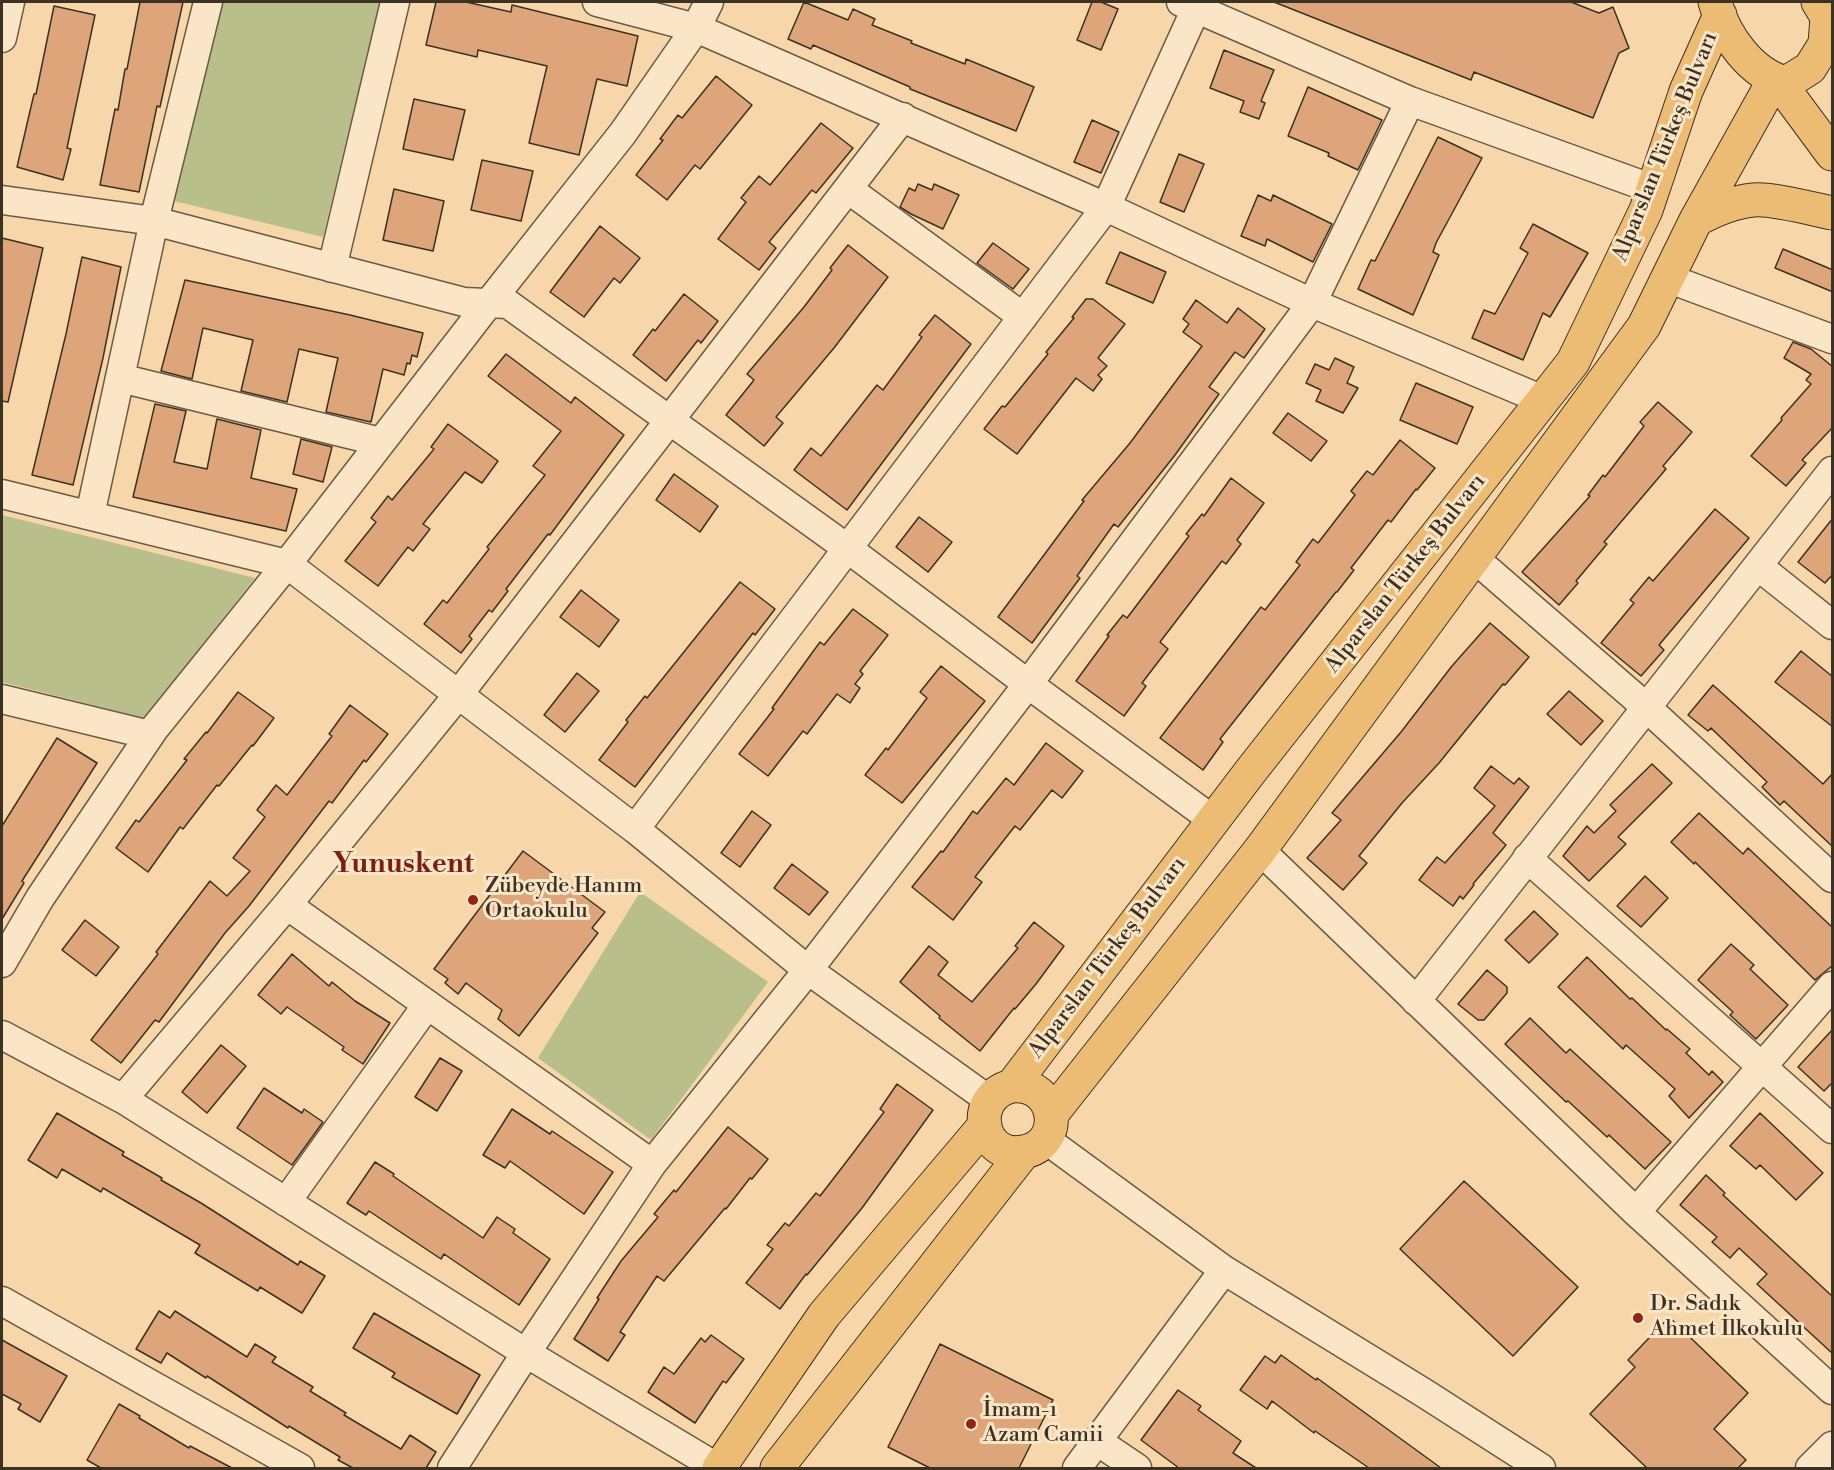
<!DOCTYPE html>
<meta charset="utf-8">
<style>
body{margin:0}
#map{position:relative;width:1834px;height:1470px;overflow:hidden;background:#f7d7a9;font-family:"Libre Bodoni",serif}
canvas{display:block}
.frame{position:absolute;inset:0;border:3px solid #3b3125;pointer-events:none}
</style>
<div id="map">
<canvas width="1834" height="1470"></canvas>
<div class="frame"></div>
</div>
<script>
const g = document.querySelector('canvas').getContext('2d');
g.lineJoin = 'round';
function fillPath(path, color) {
  g.fillStyle = color;
  g.fill(path, 'evenodd');
}
function stroke(path, color, width, dash) {
  g.strokeStyle = color;
  g.lineWidth = width;
  g.lineCap = dash ? 'butt' : 'round';
  g.setLineDash(dash || []);
  g.stroke(path);
}
function drawText(font, color, halo, rows, align = 'center') {
  g.font = font + ' "Libre Bodoni",serif';
  g.lineWidth = 6;
  g.setLineDash([]);
  g.textBaseline = 'middle';
  g.strokeStyle = halo;
  g.fillStyle = color;
  for (const [text, x, y, turn = 0] of rows) {
    g.save();
    g.translate(x, y);
    g.rotate((+turn || 0) * Math.PI / 180);
    g.textAlign = isNaN(turn) ? turn : align;
    if (halo) g.strokeText(text, 0, 0);
    g.fillText(text, 0, 0);
    g.restore();
  }
}
fillPath(new Path2D(`
 M 223,2 L 380,2 L 323,237 L 174,201 Z
 M 2,515 L 255,578 L 144,718 L 2,682 Z
 M 640,892 L 768,982 L 651,1140 L 538,1058 Z`), '#b9bf8b');
const building = new Path2D(`
 M 140,2 L 183,2 L 160,107 L 157,106 L 139,192 L 100,185 L 115,109 L 118,110 L 125,69 L 127,69 Z
 M 436,2 L 466,2 L 511,12 L 512,5 L 638,36 L 627,86 L 597,79 L 579,155 L 529,143 L 547,66 L 478,50 L 477,57 L 426,45 Z
 M 804,2 L 848,20 L 853,9 L 875,19 L 872,25 L 912,41 L 911,43 L 965,64 L 966,59 L 1034,87 L 1016,131 L 910,89 L 910,87 L 813,45 L 811,49 L 788,39 Z
 M 1092,2 L 1101,2 L 1118,9 L 1101,50 L 1077,40 Z
 M 1274,2 L 1571,2 L 1599,13 L 1613,7 L 1629,48 L 1619,53 L 1593,118 L 1474,72 L 1471,80 Z
 M 54,6 L 95,15 L 67,148 L 71,149 L 63,180 L 17,167 L 34,94 L 36,94 Z
 M 1224,50 L 1274,70 L 1261,101 L 1265,103 L 1259,119 L 1240,112 L 1244,101 L 1210,88 Z
 M 716,76 L 752,105 L 700,169 L 695,165 L 667,200 L 636,175 L 663,140 L 660,139 L 678,115 L 682,118 Z
 M 1308,87 L 1382,120 L 1358,170 L 1328,156 L 1329,153 L 1288,136 Z
 M 414,99 L 465,110 L 453,160 L 403,149 Z
 M 1092,120 L 1119,132 L 1101,173 L 1074,162 Z
 M 821,123 L 853,148 L 816,193 L 812,190 L 769,242 L 776,248 L 759,270 L 718,239 L 746,202 L 741,198 L 759,176 L 770,185 Z
 M 1438,137 L 1482,158 L 1436,243 L 1433,252 L 1439,255 L 1413,315 L 1358,289 L 1371,260 L 1375,261 Z
 M 1179,154 L 1204,164 L 1184,212 L 1160,202 Z
 M 482,160 L 533,171 L 521,221 L 471,210 Z
 M 918,184 L 932,190 L 934,184 L 959,195 L 943,229 L 911,214 L 900,207 L 909,188 L 915,191 Z
 M 394,189 L 444,201 L 433,251 L 383,240 Z
 M 1258,195 L 1271,201 L 1273,195 L 1332,224 L 1313,262 L 1267,239 L 1265,246 L 1241,236 Z
 M 1533,224 L 1588,253 L 1550,317 L 1543,313 L 1523,360 L 1472,338 L 1484,310 L 1495,314 L 1528,253 L 1520,248 Z
 M 600,226 L 640,258 L 620,283 L 614,278 L 584,317 L 550,292 Z
 M 2,238 L 43,248 L 8,402 L 2,401 Z
 M 993,243 L 1029,269 L 1013,289 L 977,263 Z
 M 848,245 L 888,277 L 834,348 L 776,417 L 783,423 L 764,446 L 726,415 L 754,380 L 747,374 L 804,307 L 832,270 L 830,268 Z
 M 1783,249 L 1833,270 L 1833,292 L 1775,268 Z
 M 1120,252 L 1166,272 L 1153,303 L 1106,283 Z
 M 82,257 L 121,267 L 103,358 L 73,485 L 32,475 L 66,334 Z
 M 185,280 L 350,315 L 423,333 L 417,357 L 412,355 L 410,364 L 407,363 L 404,375 L 383,369 L 371,422 L 326,412 L 338,358 L 299,349 L 287,402 L 241,391 L 253,340 L 203,328 L 192,379 L 161,371 Z
 M 684,294 L 718,321 L 701,343 L 698,340 L 666,381 L 633,355 L 653,329 L 655,331 Z
 M 1086,299 L 1093,299 L 1125,324 L 1098,358 L 1107,366 L 1098,375 L 1102,379 L 1093,391 L 1076,378 L 1017,454 L 984,429 L 1002,406 L 1005,407 L 1048,354 L 1046,352 L 1074,318 L 1072,317 Z
 M 1196,300 L 1227,323 L 1238,308 L 1265,329 L 1244,358 L 1235,352 L 1209,387 L 1219,394 L 1175,455 L 1118,527 L 1114,524 L 1077,576 L 1080,578 L 1032,643 L 998,617 L 1084,501 L 1082,500 L 1130,443 L 1202,346 L 1183,332 L 1189,324 L 1183,319 Z
 M 935,315 L 971,344 L 847,510 L 794,470 L 811,448 L 821,456 L 877,385 L 883,390 L 922,337 L 919,335 Z
 M 1793,342 L 1811,349 L 1833,367 L 1833,427 L 1802,460 L 1806,463 L 1786,486 L 1751,456 L 1782,420 L 1781,418 L 1811,384 L 1806,380 L 1811,374 L 1784,358 Z
 M 506,354 L 571,403 L 575,397 L 624,435 L 550,535 L 548,534 L 506,589 L 508,591 L 492,612 L 489,610 L 469,636 L 472,639 L 461,653 L 424,624 L 443,600 L 447,603 L 489,549 L 487,547 L 545,475 L 533,466 L 561,431 L 488,376 Z
 M 1335,358 L 1354,367 L 1347,383 L 1358,388 L 1343,413 L 1316,401 L 1321,390 L 1306,383 L 1315,364 L 1329,370 Z
 M 1416,383 L 1473,407 L 1457,444 L 1400,420 Z
 M 1658,402 L 1692,432 L 1663,466 L 1666,469 L 1604,542 L 1607,544 L 1576,581 L 1578,583 L 1559,605 L 1522,572 L 1590,496 L 1588,495 L 1603,475 L 1605,477 L 1644,426 L 1640,422 Z
 M 155,404 L 186,411 L 174,462 L 207,469 L 217,419 L 261,430 L 251,478 L 297,489 L 286,531 L 133,497 Z
 M 1288,413 L 1327,441 L 1311,461 L 1273,433 Z
 M 448,424 L 498,461 L 482,483 L 465,472 L 423,524 L 430,529 L 413,551 L 408,547 L 378,586 L 345,561 L 376,522 L 371,518 L 388,496 L 392,500 L 434,449 L 431,447 Z
 M 301,439 L 332,447 L 323,482 L 293,474 Z
 M 1400,440 L 1435,468 L 1417,490 L 1416,489 L 1391,522 L 1388,520 L 1351,568 L 1354,570 L 1337,592 L 1336,592 L 1220,739 L 1223,742 L 1203,770 L 1160,738 L 1261,607 L 1265,610 L 1300,565 L 1296,562 L 1313,539 L 1318,543 L 1355,495 L 1351,491 L 1367,471 L 1373,475 Z
 M 674,474 L 718,506 L 700,532 L 656,500 Z
 M 1231,478 L 1264,503 L 1237,540 L 1241,544 L 1226,564 L 1222,561 L 1160,642 L 1168,649 L 1142,683 L 1146,686 L 1124,716 L 1076,681 L 1109,636 L 1107,635 L 1123,615 L 1127,618 L 1189,536 L 1186,534 L 1202,514 L 1204,516 Z
 M 1715,509 L 1749,538 L 1659,645 L 1664,650 L 1641,676 L 1601,643 L 1634,603 L 1630,600 L 1649,577 L 1653,581 Z
 M 919,517 L 952,542 L 928,572 L 896,547 Z
 M 1833,518 L 1833,574 L 1825,583 L 1798,562 Z
 M 740,582 L 775,609 L 755,635 L 753,633 L 635,787 L 599,760 L 628,722 L 626,720 L 645,696 L 647,698 Z
 M 581,590 L 619,620 L 599,647 L 560,617 Z
 M 853,609 L 888,635 L 860,671 L 863,674 L 855,684 L 860,688 L 850,703 L 837,694 L 807,734 L 803,731 L 768,776 L 739,754 L 774,709 L 772,708 L 820,642 L 824,645 Z
 M 1490,623 L 1529,657 L 1505,685 L 1503,684 L 1439,763 L 1402,803 L 1359,856 L 1367,863 L 1343,890 L 1307,858 L 1341,820 L 1332,813 L 1401,732 L 1452,666 Z
 M 1801,651 L 1833,677 L 1833,727 L 1775,682 Z
 M 941,666 L 985,701 L 902,803 L 865,775 L 886,748 L 888,750 L 927,698 L 920,692 Z
 M 577,673 L 599,691 L 565,732 L 544,715 Z
 M 1713,685 L 1823,784 L 1833,773 L 1833,847 L 1784,801 L 1780,805 L 1762,787 L 1767,782 L 1711,728 L 1708,731 L 1688,715 Z
 M 1569,691 L 1603,721 L 1581,745 L 1547,714 Z
 M 238,692 L 274,718 L 253,746 L 252,745 L 219,786 L 217,785 L 183,829 L 180,827 L 148,872 L 116,848 L 136,820 L 139,822 L 187,760 L 184,759 L 206,732 L 207,733 Z
 M 350,705 L 388,734 L 366,762 L 364,760 L 332,803 L 329,801 L 249,906 L 225,933 L 159,1022 L 155,1020 L 121,1063 L 91,1040 L 158,954 L 156,952 L 210,881 L 227,896 L 250,871 L 233,858 L 265,817 L 257,810 L 276,785 L 287,795 L 332,736 L 329,734 Z
 M 57,738 L 97,763 L 22,881 L 24,883 L 2,919 L 2,826 Z
 M 1046,743 L 1083,771 L 1062,798 L 1052,790 L 1020,830 L 1015,826 L 975,877 L 982,882 L 953,920 L 912,887 L 941,851 L 943,852 L 973,811 L 977,814 L 1006,778 L 1014,785 Z
 M 1652,764 L 1672,783 L 1618,837 L 1626,844 L 1589,881 L 1563,856 L 1587,826 L 1594,833 L 1616,811 L 1610,805 Z
 M 1491,766 L 1514,784 L 1519,778 L 1529,787 L 1493,833 L 1506,845 L 1473,884 L 1474,885 L 1463,899 L 1460,896 L 1453,906 L 1419,880 L 1437,857 L 1445,863 L 1495,806 L 1474,788 Z
 M 752,811 L 771,825 L 740,867 L 721,853 Z
 M 1699,813 L 1743,854 L 1748,848 L 1833,928 L 1833,965 L 1815,980 L 1695,862 L 1694,864 L 1671,842 Z
 M 523,851 L 605,912 L 592,928 L 598,933 L 519,1036 L 498,1019 L 502,1010 L 466,983 L 458,994 L 445,983 L 448,979 L 434,969 Z
 M 792,864 L 828,892 L 809,915 L 774,888 Z
 M 1645,876 L 1668,898 L 1641,927 L 1617,906 Z
 M 1534,911 L 1558,934 L 1529,963 L 1505,940 Z
 M 85,920 L 119,947 L 96,976 L 62,950 Z
 M 1034,922 L 1064,946 L 1036,984 L 1015,1009 L 1014,1008 L 980,1051 L 939,1018 L 940,1016 L 900,982 L 929,946 L 948,962 L 938,975 L 972,1002 L 1018,948 L 1015,946 Z
 M 1731,944 L 1754,965 L 1750,969 L 1788,1005 L 1756,1039 L 1730,1015 L 1733,1012 L 1698,980 Z
 M 292,954 L 329,986 L 332,982 L 355,1001 L 390,1023 L 363,1064 L 342,1050 L 344,1047 L 287,1007 L 281,1014 L 258,995 Z
 M 1587,957 L 1630,999 L 1632,998 L 1666,1030 L 1667,1029 L 1690,1049 L 1686,1053 L 1709,1075 L 1712,1071 L 1723,1082 L 1689,1118 L 1669,1096 L 1675,1089 L 1626,1045 L 1623,1049 L 1558,987 Z
 M 1487,970 L 1507,987 L 1507,993 L 1484,1020 L 1478,1020 L 1458,1004 Z
 M 1530,1018 L 1566,1053 L 1570,1049 L 1671,1142 L 1645,1169 L 1609,1135 L 1607,1137 L 1568,1101 L 1566,1102 L 1505,1044 Z
 M 1833,1029 L 1833,1082 L 1824,1091 L 1798,1067 Z
 M 221,1045 L 246,1066 L 207,1113 L 182,1092 Z
 M 440,1058 L 462,1071 L 437,1111 L 415,1097 Z
 M 897,1084 L 933,1110 L 862,1208 L 807,1275 L 806,1274 L 780,1309 L 746,1283 L 773,1249 L 767,1245 L 785,1223 L 789,1226 L 816,1193 L 820,1196 L 847,1161 L 884,1112 L 880,1109 Z
 M 264,1088 L 302,1113 L 304,1109 L 323,1122 L 292,1165 L 237,1128 Z
 M 512,1109 L 550,1134 L 552,1131 L 613,1172 L 584,1214 L 510,1161 L 505,1168 L 483,1155 Z
 M 57,1113 L 124,1152 L 122,1155 L 162,1178 L 161,1180 L 201,1203 L 298,1265 L 300,1261 L 325,1276 L 302,1313 L 260,1287 L 258,1291 L 195,1253 L 200,1245 L 103,1188 L 101,1192 L 62,1169 L 57,1178 L 28,1160 Z
 M 1760,1113 L 1823,1173 L 1796,1200 L 1760,1165 L 1756,1169 L 1730,1146 Z
 M 728,1127 L 768,1159 L 752,1179 L 750,1178 L 726,1209 L 725,1208 L 664,1281 L 657,1276 L 620,1332 L 625,1335 L 608,1361 L 574,1339 L 599,1299 L 597,1298 L 621,1261 L 658,1217 L 654,1214 L 674,1190 L 676,1192 Z
 M 375,1162 L 394,1174 L 393,1176 L 483,1238 L 497,1217 L 515,1229 L 513,1233 L 550,1259 L 519,1305 L 444,1254 L 441,1259 L 369,1211 L 366,1215 L 347,1203 Z
 M 1706,1175 L 1725,1193 L 1723,1195 L 1833,1297 L 1833,1354 L 1757,1284 L 1767,1274 L 1739,1248 L 1730,1258 L 1712,1242 L 1717,1237 L 1680,1205 Z
 M 1464,1181 L 1578,1287 L 1513,1356 L 1400,1249 Z
 M 159,1311 L 170,1318 L 175,1311 L 247,1357 L 255,1344 L 276,1357 L 272,1362 L 313,1387 L 310,1391 L 346,1413 L 344,1415 L 401,1449 L 410,1435 L 436,1452 L 426,1468 L 353,1468 L 338,1460 L 340,1457 L 289,1426 L 288,1428 L 207,1376 L 206,1378 L 167,1353 L 161,1363 L 136,1349 Z
 M 374,1313 L 480,1375 L 457,1414 L 392,1377 L 395,1373 L 353,1348 Z
 M 1669,1317 L 1748,1393 L 1714,1429 L 1746,1460 L 1738,1468 L 1647,1468 L 1590,1414 L 1635,1367 L 1628,1360 Z
 M 711,1335 L 744,1359 L 726,1383 L 723,1381 L 695,1423 L 648,1392 L 664,1367 L 674,1374 L 701,1338 L 705,1342 Z
 M 2,1340 L 67,1376 L 40,1422 L 18,1409 L 21,1404 L 2,1394 Z
 M 940,1344 L 1053,1400 L 1019,1468 L 930,1468 L 888,1447 Z
 M 1281,1355 L 1316,1380 L 1317,1378 L 1441,1468 L 1369,1468 L 1315,1431 L 1314,1433 L 1272,1401 L 1267,1409 L 1240,1390 L 1265,1356 L 1275,1363 Z
 M 1178,1390 L 1201,1406 L 1198,1410 L 1241,1441 L 1233,1453 L 1256,1468 L 1179,1468 L 1141,1440 Z
 M 119,1404 L 140,1416 L 139,1418 L 189,1448 L 190,1446 L 232,1468 L 101,1468 L 87,1460 Z`);
fillPath(building, '#dfa57a');
stroke(building, '#3b3125', 1.5);
const minor = new Path2D(`
 M 597,2 L 696,28 L 1106,207 L 1312,303 L 1543,400
 M 1181,2 L 1410,101 L 1653,189
 M 2,38 L 10,2
 M 848,189 L 1023,317
 M 2,200 L 154,221 L 464,302 L 508,304 L 847,548 L 1028,684 L 1213,820
 M 332,268 L 395,2
 M 1667,278 L 1832,339
 M 120,378 L 381,442
 M 2,494 L 287,564 L 635,829 L 808,970 L 989,1100
 M 90,515 L 154,221 L 208,2
 M 1474,558 L 1646,707 L 1832,878
 M 1758,566 L 1832,625
 M 2,699 L 150,735
 M 635,829 L 1106,207 L 1199,2
 M 1260,850 L 1636,1212 L 1832,1390
 M 1527,858 L 1832,1129
 M 287,905 L 652,1164
 M 2,963 L 40,898 L 154,729 L 287,564 L 488,304 L 623,133 L 696,28 L 709,2
 M 1416,1001 L 1832,471
 M 2,1035 L 123,1099 L 526,1353 L 718,1468
 M 123,1099 L 287,905 L 458,695 L 903,117
 M 1045,1139 L 1224,1270 L 1424,1393 L 1541,1468
 M 286,1202 L 427,1005
 M 1636,1212 L 1832,986
 M 2,1301 L 300,1468
 M 1097,1441 L 1137,1468
 M 452,1468 L 526,1353 L 652,1164 L 808,970 L 1028,684 L 1312,303 L 1410,101
 M 1077,1468 L 1224,1270
 M 1810,1468 L 1832,1446`);
const major = new Path2D(`
 M 1715,2 C 1724,36 1751,74 1786,83 L 1810,68 L 1825,44 L 1827,17 L 1818,2
 M 1778,81 L 1832,154
 M 1696,220 C 1714,210 1733,202 1753,200 C 1771,198 1813,209 1832,213
 M 1012,1086 C 1058,1082 1066,1145 1023,1152 C 981,1160 967,1097 1012,1086 L 1250,772 L 1573,362 L 1646,210 L 1686,91 L 1720,15
 M 1051,1115 L 1260,850 L 1644,326 L 1696,220 L 1774,80
 M 719,1468 L 824,1315 L 985,1125
 M 777,1468 L 1024,1152`);
stroke(minor, '#6a5a46', 31);
stroke(major, '#3b3125', 35);
stroke(minor, '#fae5c7', 28);
stroke(major, '#ecbc74', 33);
for (const [x, y, r, color] of [
 [473,900,6,"#8f2418"],
 [1638,1318,6,"#8f2418"],
 [971,1424,6,"#8f2418"]
]) {
  const dot = new Path2D();
  dot.arc(x, y, r, 0, 2 * Math.PI);
  g.fillStyle = color;
  g.fill(dot);
  stroke(dot, '#fae5c7', 2);
}
drawText('22px', '#3b3125', '#fae5c7', [
 ["Alparslan Türkeş Bulvarı",1666,147,-68],
 ["Alparslan Türkeş Bulvarı",1406,574,-52],
 ["Alparslan Türkeş Bulvarı",1108,958,-53]
]);
drawText('22px', '#3b3125', '#fae5c7', [
 ["Zübeyde Hanım",485,887],
 ["Ortaokulu",485,912],
 ["Dr. Sadık",1650,1305],
 ["Ahmet İlkokulu",1650,1330],
 ["İmam-ı",983,1411],
 ["Azam Camii",983,1436]
], 'left');
drawText('bold 28px', '#7a1f14', '#fae5c7', [
 ["Yunuskent",403,865]
]);
</script>
